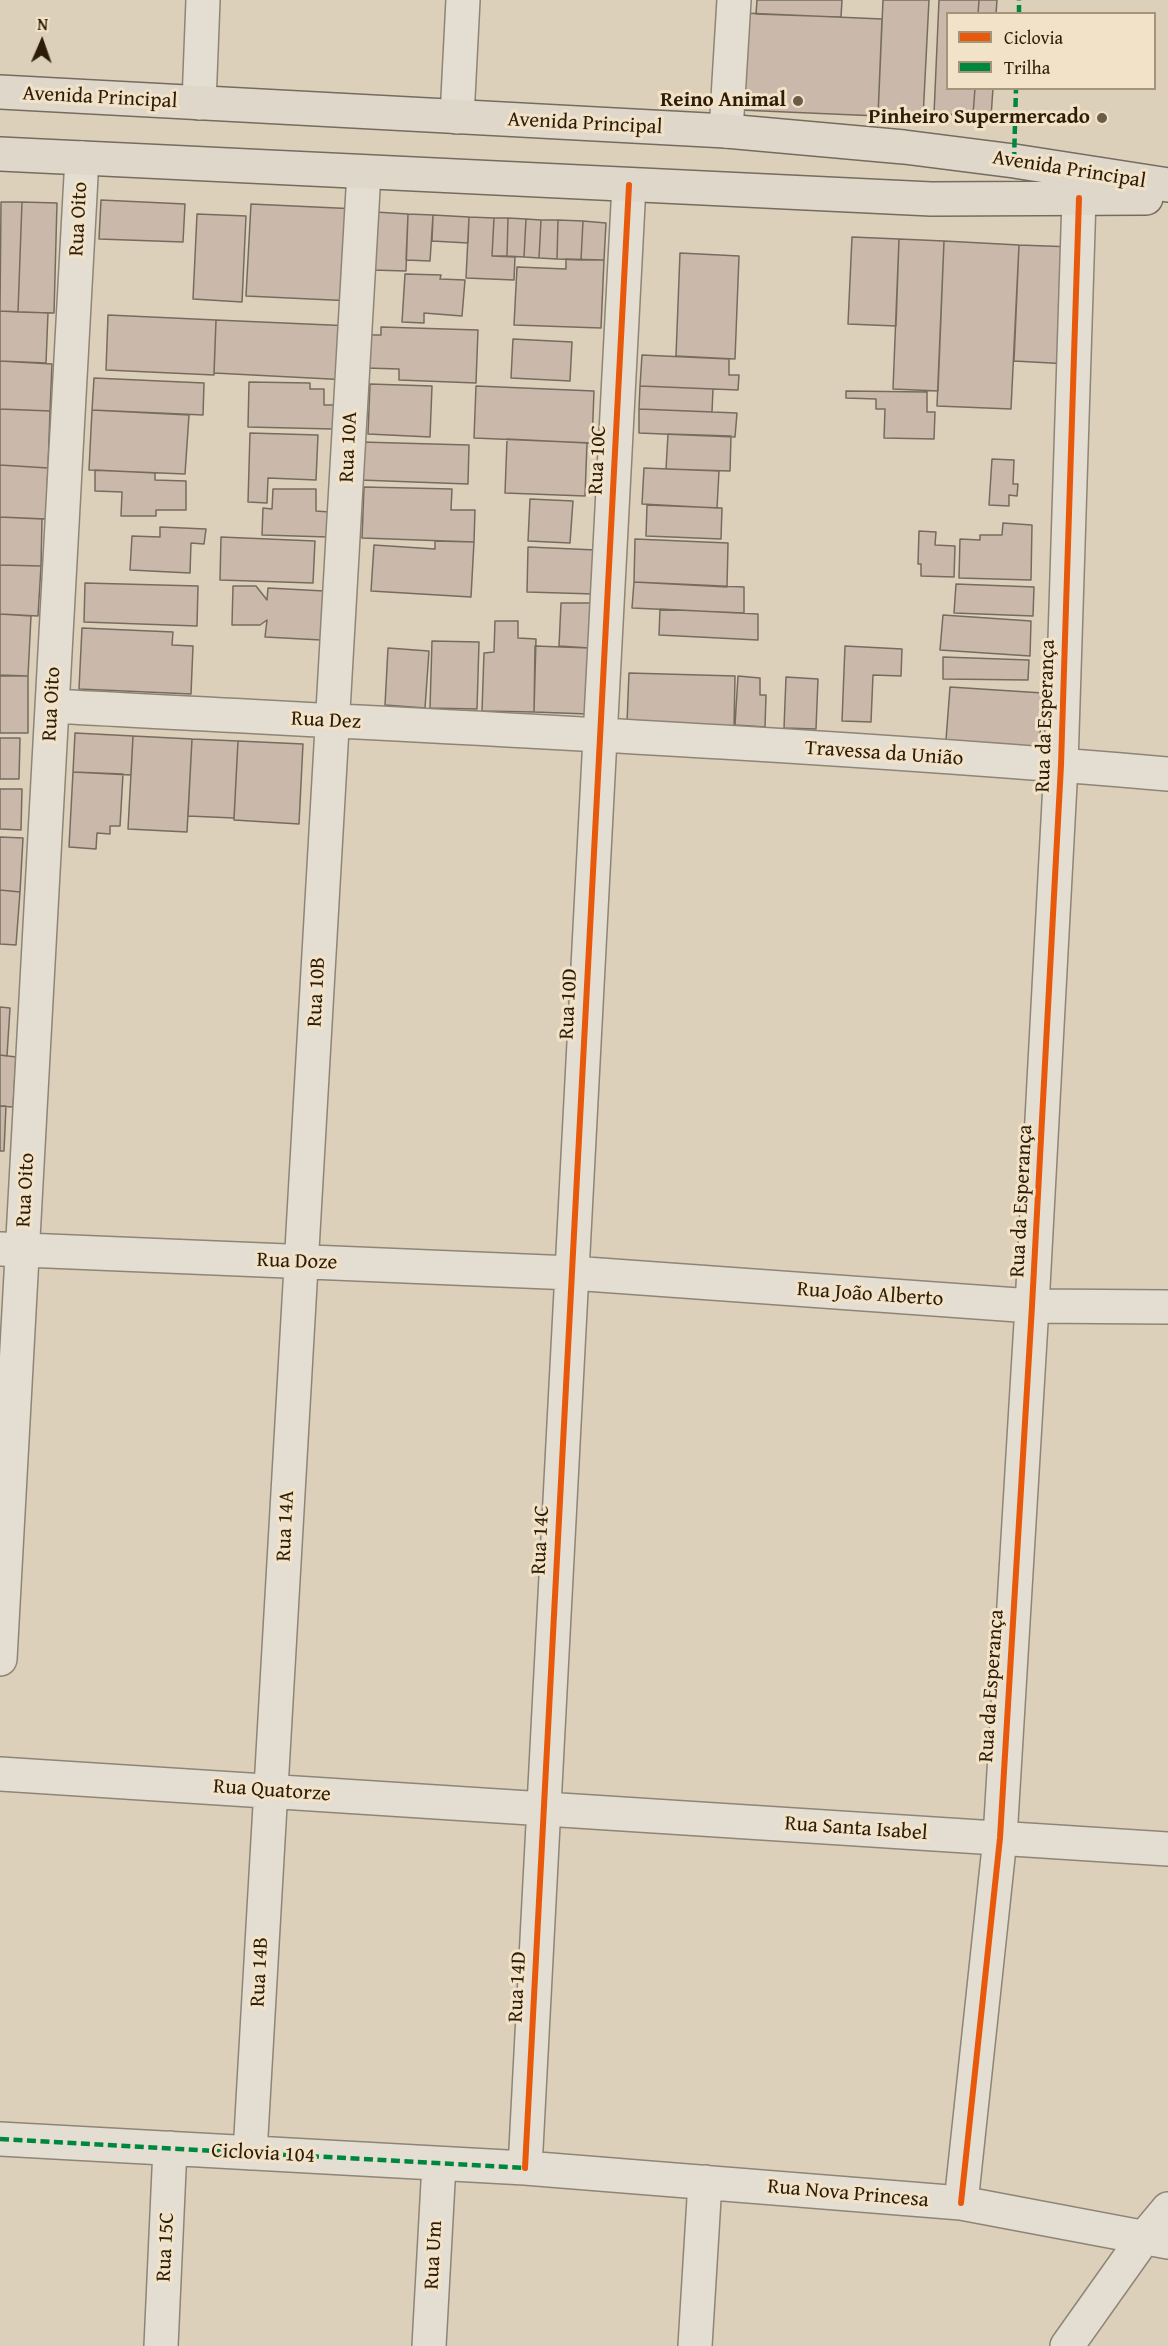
<!DOCTYPE html>
<html>
<head>
<meta charset="utf-8">
<style>
  body { margin:0 }
  #map { position:relative; width:1168px; height:2346px; overflow:hidden; background:#dcd0ba; font-family:"Gentium Book Plus",serif }
  canvas { display:block }
  .legend { position:absolute; left:946px; top:12px; width:210px; height:78px; box-sizing:border-box; background:#f2e3c8; border:2px solid #a3947b; margin:0; padding:8px 10px; list-style:none; font-size:18px; color:#2d1d08 }
  .legend li { display:flex; align-items:center; gap:12px; height:30px }
  .legend b { width:30px; border:2px solid #a3947b }
  .north { position:absolute; left:12px; top:12px; width:60px; height:60px; -webkit-text-stroke:4px #f2e3c8; paint-order:stroke; rotate:2deg; font-size:16px; font-weight:700; line-height:24px; text-align:center; color:#2d1d08 }
  .north::after { content:''; display:block; margin:auto; width:21px; height:27px; background:#2d1d08; clip-path:polygon(50% 0,100% 100%,50% 72%,0 100%) }
</style>
</head>
<body>
<div id="map">
<canvas width="1168" height="2346"></canvas>
<ul class="legend">
<li><b style="height:8px;background:#e8590c"></b>Ciclovia</li>
<li><b style="height:8px;background:#00873e"></b>Trilha</li>
</ul>
<div class="north">N</div>
</div>
<script>
const c = document.querySelector('canvas').getContext('2d');
c.lineJoin = 'round';
function fill(path, color) { c.fillStyle = color; c.fill(path, 'evenodd'); }
function strokePath(path, color, width, dash) { c.strokeStyle = color; c.lineWidth = width; c.lineCap = dash ? 'butt' : 'round'; c.setLineDash(dash || []); c.stroke(path); }
function drawText(font, color, halo, rows, align = 'center') {
  c.font = font + ' "Gentium Book Plus",serif'; c.lineWidth = 6; c.setLineDash([]); c.textBaseline = 'middle'; c.strokeStyle = halo; c.fillStyle = color; for (const [text, x, y, turn = 0] of rows) {
    c.save(); c.translate(x, y); c.rotate((+turn || 0) * Math.PI / 180); c.textAlign = isNaN(turn) ? turn : align; if (halo) c.strokeText(text, 0, 0); c.fillText(text, 0, 0); c.restore();
  }
}
const building = new Path2D(`
  M757 0H842L841 17 756 14Z
  M883 0H929L923 118 878 116Z
  M939 0H979L978 14H948V88H975L973 115 934 114Z
  M979 0H997L996 14H978Z
  M744 13 882 19 878 116 740 110Z
  M975 88H993L991 117 973 115Z
  M101 200 185 204 183 242 99 239Z
  M1 202H22L18 312 0 311Z
  M22 202 57 203 54 313 18 312Z
  M251 204 358 209 353 301 246 296Z
  M375 212 408 214 406 271 372 270Z
  M197 214 246 216 242 302 193 299Z
  M408 214 433 215 430 261 406 260Z
  M433 215 469 217 468 243 432 241Z
  M469 217 494 218 492 256 515 257 514 280 466 278Z
  M494 218H508L507 256H492Z
  M508 218 526 219 524 257 507 256Z
  M526 219 541 220 539 258 524 257Z
  M541 220H558L557 259 539 258Z
  M558 220 583 221 581 260 557 259Z
  M583 221 606 223 604 260H581Z
  M852 237 899 239 896 326 848 324Z
  M899 239 944 241 938 391 893 389Z
  M944 241 1019 245 1011 409 937 406Z
  M1019 245 1074 247 1069 364 1014 361Z
  M680 253 739 256 735 359 676 356Z
  M566 259 604 260 601 328 514 325 517 267 566 269Z
  M405 274 441 275 440 279 465 280 462 316 424 313V323L402 322Z
  M0 311 48 313 46 363 0 361Z
  M108 315 216 320 214 375 106 370Z
  M216 320 352 326 349 380 214 373Z
  M381 327 478 330 476 383 399 380V369L366 368 367 335H381Z
  M513 339 572 342 570 381 511 378Z
  M642 355 729 359V375H739L738 390 640 386Z
  M0 361 52 364 50 411 0 409Z
  M94 378 204 383 203 415 92 410Z
  M249 382 310 383V389H324V405H334L333 429 248 427Z
  M370 384 432 386 430 437 368 434Z
  M476 386 594 391 592 443 474 438Z
  M640 386 713 389 712 412 639 409Z
  M846 391 927 392V412H935L934 439 884 438 885 409H876V399L846 398Z
  M0 409 50 411 48 468 0 465Z
  M639 409 737 413 735 437 639 433Z
  M92 410 189 415 185 474 89 470Z
  M250 433 318 435 316 480 268 478 267 503 248 502Z
  M668 434 731 436 730 471 666 469Z
  M507 439 587 443 585 496 505 493Z
  M361 442 469 445 468 484 360 480Z
  M992 459 1014 460 1013 484H1018L1017 496 1009 495V506L989 505Z
  M0 465 48 468 46 519 0 517Z
  M644 468 719 471 717 508 642 504Z
  M95 470 155 473V480L186 481V510H156V516H121L122 492 95 491Z
  M364 487 452 489 451 510H475L474 542 362 538Z
  M273 489H316V511L329 512 328 537 262 535 263 508 272 509Z
  M530 499 573 501 570 543 528 541Z
  M647 505 722 508 721 539 646 536Z
  M0 517 42 519 41 566 0 565Z
  M1003 523 1032 525 1031 580 959 578 960 539 980 540V535H1002Z
  M160 527 206 529 204 544 191 543 190 573 130 570 132 536 160 537Z
  M919 531 936 532 935 545 955 546 954 577 921 576V564H918Z
  M221 537 315 541 313 583 220 580Z
  M635 539 728 543 727 587 634 582Z
  M435 541 474 542 471 597 371 591 374 545 435 549Z
  M528 547 596 550 594 594 527 592Z
  M0 565 41 566 38 616 0 614Z
  M634 582 744 587V613L632 608Z
  M85 583 198 586 197 626 84 622Z
  M956 584 1034 587 1033 616 954 613Z
  M233 586H256L267 600 268 588 324 591 321 640 265 637 267 620 260 625H232Z
  M561 603H590L589 648 559 646Z
  M660 609 758 614V640L659 635Z
  M0 614 31 616 28 676 0 675Z
  M943 615 1031 621 1030 656 940 650Z
  M495 621H518V638L536 639 534 712 482 711 484 653 494 652Z
  M82 628 173 632 172 645 193 646 191 694 79 689Z
  M432 641 479 642 477 709 430 708Z
  M535 646 589 648 588 714 534 712Z
  M845 646 902 649 901 676 873 675 871 722 842 721Z
  M388 648 429 651 425 708 385 705Z
  M943 657 1029 660 1028 680 943 679Z
  M629 673 735 676 734 727 627 723Z
  M0 676H28V733H0Z
  M738 676 760 678V695H766L765 727 735 725Z
  M786 677 818 679 816 729 784 728Z
  M950 687 1043 693 1039 747 946 740Z
  M75 733 133 736 131 775 73 772Z
  M133 736 192 739 187 832 128 829Z
  M0 738H20L19 779H0Z
  M192 739 238 741 234 818 188 816Z
  M238 741 303 744 299 824 234 820Z
  M73 772 123 774 120 826H110V834L97 833 96 849 69 847Z
  M0 789H22L21 830 0 829Z
  M0 837 23 838 20 892 0 890Z
  M0 890 20 892 16 945 0 944Z
  M0 1007 10 1008 7 1056 0 1055Z
  M0 1055 16 1057 13 1107 0 1106Z
  M0 1106H6L4 1151H0Z`);
const minor = new Path2D(`
  M199 103 203 0
  M457 117 463 0
  M726 131 734 0
  M52 706C424 726 797 742 1168 774
  M1 1249 572 1273 1032 1306 1168 1307
  M0 1659 82 158
  M0 1774 1168 1849
  M0 2139 525 2168 961 2203 1168 2242
  M250 2153 364 172
  M525 2168 629 185
  M961 2203 1000 1838 1032 1306 1061 765 1079 198
  M161 2346 170 2148
  M429 2346 439 2164
  M695 2346 705 2182
  M1067 2346 1143 2239 1168 2209`);
const major = new Path2D(`
  M0 92 726 131 904 147 1014 161 1168 185
  M0 154 931 199 1146 198`);
const quiet = new Path2D(`
  M1019 14V0
  M1014 161 1016 88
  M0 2139 525 2168`);
const cycleway = new Path2D(`
  M525 2168 629 185
  M961 2203 1000 1838 1032 1306 1061 765 1079 198`);
const markers = [
  [798,101,6,"#6a5c46"],
  [1102,118,6,"#6a5c46"]
];
const streetNames = [
  ["Avenida Principal",100,98,3],
  ["Avenida Principal",585,124,3],
  ["Avenida Principal",1069,170,9],
  ["Rua Oito",79,219,-87],
  ["Rua 10A",349,447,-87],
  ["Rua 10C",598,460,-87],
  ["Rua Oito",52,704,-87],
  ["Rua da Esperança",1046,716,-88],
  ["Rua Dez",326,721,3],
  ["Travessa da União",884,754,4],
  ["Rua 10B",317,992,-87],
  ["Rua 10D",569,1004,-87],
  ["Rua Oito",26,1190,-87],
  ["Rua da Esperança",1022,1201,-87],
  ["Rua Doze",297,1262,2],
  ["Rua João Alberto",870,1295,4],
  ["Rua 14A",286,1526,-87],
  ["Rua 14C",541,1540,-87],
  ["Rua da Esperança",992,1686,-86],
  ["Rua Quatorze",272,1791,4],
  ["Rua Santa Isabel",856,1829,4],
  ["Rua 14B",260,1972,-87],
  ["Rua 14D",518,1987,-87],
  ["Ciclovia 104",263,2154,3],
  ["Rua Nova Princesa",848,2194,5],
  ["Rua 15C",166,2247,-87],
  ["Rua Um",434,2255,-87]
];
const poiNames = [
  ["Reino Animal",786,101],
  ["Pinheiro Supermercado",1090,118]
];
fill(building, '#cab8aa');
strokePath(building, '#756c5f', 1.5);
strokePath(minor, '#8e8576', 36);
strokePath(major, '#756c5f', 36);
strokePath(minor, '#e3ddd2', 33);
strokePath(major, '#ded7ca', 33);
strokePath(quiet, '#00873e', 4.5, [9, 4.5]);
strokePath(cycleway, '#e8590c', 6);
for (const [x, y, r, color] of markers) { const dot = new Path2D(); dot.arc(x, y, r, 0, 2 * Math.PI); c.fillStyle = color; c.fill(dot); strokePath(dot, '#f2e3c8', 2); }
drawText('21px', '#2d1d08', '#f2e3c8', streetNames);
drawText('bold 21px', '#2d1d08', '#f2e3c8', poiNames, 'right');
</script>
</body>
</html>
